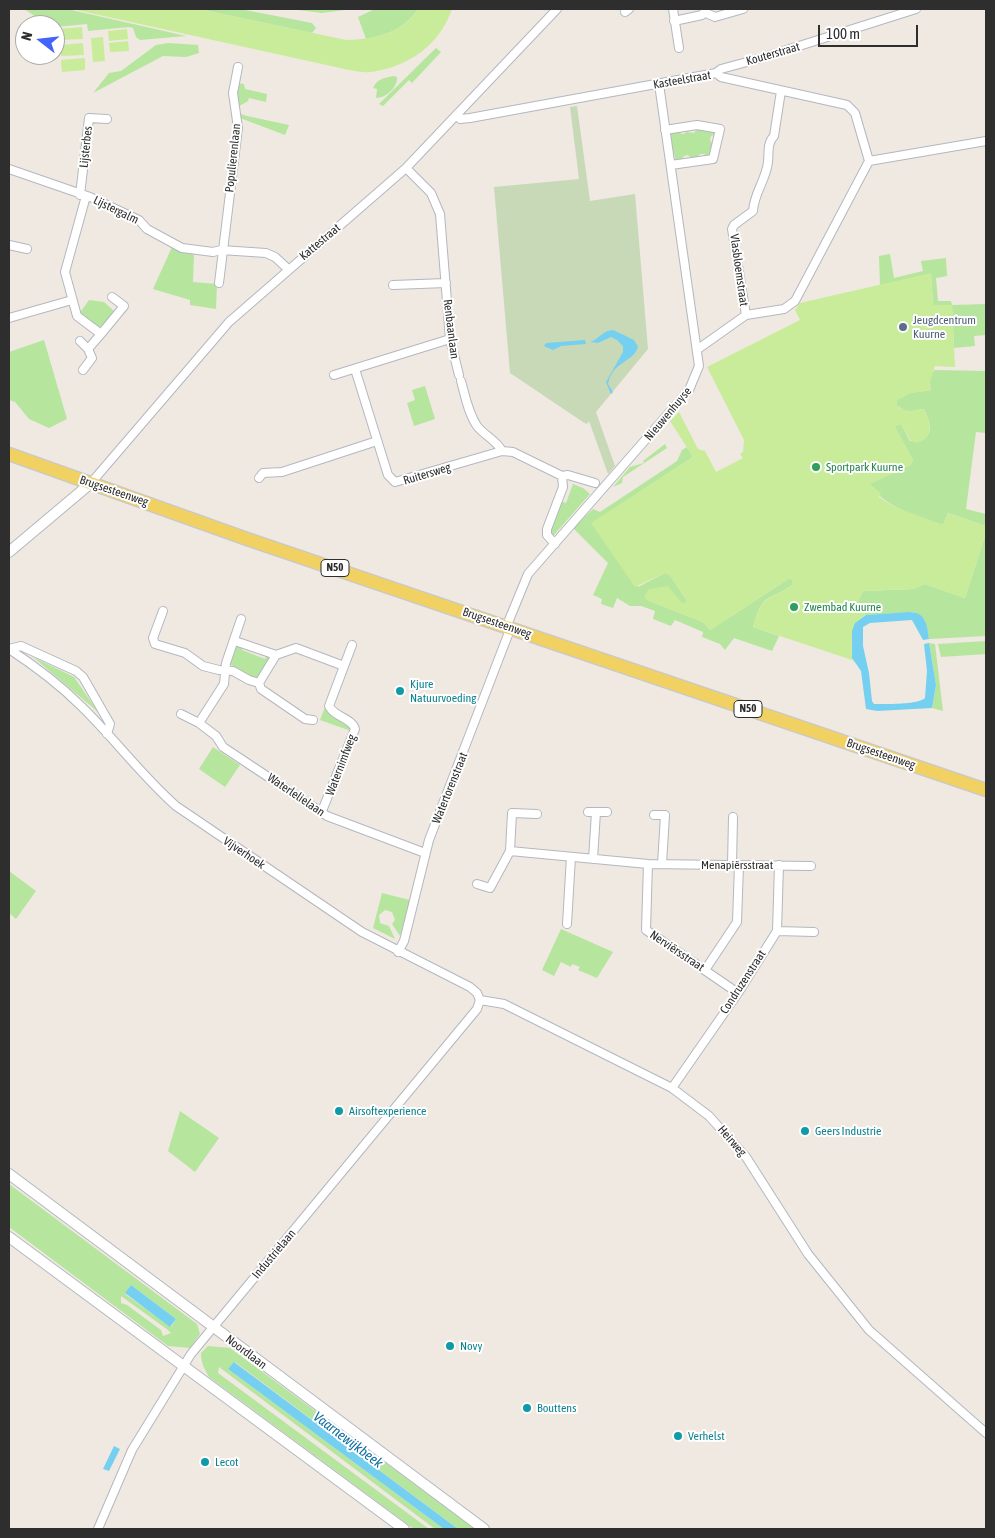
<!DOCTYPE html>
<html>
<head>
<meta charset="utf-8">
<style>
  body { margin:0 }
  #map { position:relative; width:995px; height:1538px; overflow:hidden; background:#efe9e1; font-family:"Asap Condensed",sans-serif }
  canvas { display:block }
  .frame { position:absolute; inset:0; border:10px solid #2e2e2e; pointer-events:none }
  .north { position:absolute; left:15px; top:15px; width:50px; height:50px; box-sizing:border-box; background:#fff; border:1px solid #ababab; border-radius:50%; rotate:286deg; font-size:14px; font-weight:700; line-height:20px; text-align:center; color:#2e2e2e }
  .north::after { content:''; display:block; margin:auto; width:18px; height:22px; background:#4264fb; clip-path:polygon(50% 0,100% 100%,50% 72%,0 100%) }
  .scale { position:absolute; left:818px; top:25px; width:100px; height:22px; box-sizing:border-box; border:2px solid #2e2e2e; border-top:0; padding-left:6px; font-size:15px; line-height:18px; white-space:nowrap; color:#2e2e2e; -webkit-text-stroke:4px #fff; paint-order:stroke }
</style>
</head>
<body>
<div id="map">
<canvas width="995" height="1538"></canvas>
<div class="frame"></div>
<div class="north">N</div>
<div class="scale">100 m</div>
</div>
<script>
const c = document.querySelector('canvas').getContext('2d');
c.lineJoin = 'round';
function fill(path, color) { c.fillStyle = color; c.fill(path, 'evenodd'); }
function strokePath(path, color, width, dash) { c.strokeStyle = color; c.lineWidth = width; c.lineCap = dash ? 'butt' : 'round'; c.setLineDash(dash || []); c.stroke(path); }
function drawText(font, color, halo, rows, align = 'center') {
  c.font = font + ' "Asap Condensed",sans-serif'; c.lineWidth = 4; c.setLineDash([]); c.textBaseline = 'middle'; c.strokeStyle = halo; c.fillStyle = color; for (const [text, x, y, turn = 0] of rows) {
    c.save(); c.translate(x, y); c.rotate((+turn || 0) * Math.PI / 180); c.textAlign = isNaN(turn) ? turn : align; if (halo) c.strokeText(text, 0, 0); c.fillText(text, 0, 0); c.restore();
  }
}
const green = new Path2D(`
  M24 9H67L186 36 140 40 136 37 133 28 129 27 88 31 87 24 55 27V25H44V22Z
  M199 9H240L312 23 316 28 312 33Z
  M290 9H352L322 13Z
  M375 9H418C405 28 388 35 366 39L358 17Z
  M168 43 198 45 199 53 186 57 163 56 93 93 109 73 121 71 156 45Z
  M436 48 441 52 412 83 409 80 383 106 379 104Z
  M393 76 397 77C398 87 386 98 376 98L377 89 373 88C377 79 384 78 393 76Z
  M237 83 244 84 245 89 267 94 266 102 249 98 248 101 236 108Z
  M241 114 247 116 289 125 285 135 240 118Z
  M698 127 713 128 717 133 716 139 713 135 711 136 710 140 714 146 708 158 703 159 705 154H700L695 160 687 161 690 157 688 155 684 156 680 162H676L669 133 681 129 679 133 684 134 691 128 688 132 694 133Z
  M172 247 183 252 194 254 193 282 217 284 216 309 190 305V300L153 289Z
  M890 254 894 278 923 271 921 261 946 258 947 276 936 278 938 301H951L952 305 986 304V335L974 336 975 346 954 348 952 305H933L931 274 880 285 879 256Z
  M89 300 104 302 114 311 103 327 96 326 79 314Z
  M44 340 67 419 49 428 29 419 15 402 9 400V352Z
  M935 370 986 371V433L976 432 966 509 986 514V526L948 513 943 525C915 515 887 509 869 484L910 465 913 460 894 426 901 424 910 441H922C935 432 929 421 924 409L907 412 896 405 897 400 910 393 931 390C929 384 928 374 935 370Z
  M425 386 435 419 414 426 407 403 415 400 412 390Z
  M665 444 667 448 623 477 622 483 613 487 630 467 644 463 643 461Z
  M687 447 693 457 592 523 638 587 665 573 670 575 687 601 684 604 647 600 703 622 710 630 790 578 793 581 792 585C767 602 763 592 753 627L779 636 772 651 734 638 725 650 720 644 702 637 703 632 675 620 671 626 653 619 655 611 641 606H630L617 598 613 608 601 604 602 599 593 595 608 563 573 528 593 509 600 512 677 461 682 450Z
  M573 484 583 488 590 494 553 536 550 532 561 501 566 503Z
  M986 533V636L929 639 924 619 914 612 866 615 856 605 863 591 913 589 925 584 965 598Z
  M986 641V654L941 657 938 644Z
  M929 643 935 644 943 711 932 708 936 685Z
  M238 645H243L242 650 265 659 267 654 271 658 259 678 253 679 230 664 234 650Z
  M33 657 74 677 98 712Z
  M325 707 328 712 351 726V731L320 720Z
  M213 747 240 765 225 787 199 769Z
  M9 871 36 891 16 919 9 913Z
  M382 893 410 900 400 936 392 924 395 920 392 912 385 910 379 915 380 923 389 926 395 939 373 928Z
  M561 929 613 952 597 978 578 970 580 967 572 964 571 967 561 962 554 976 542 970Z
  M180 1111 219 1138 195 1172 168 1151Z
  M9 1184 197 1324 200 1334 190 1348 168 1346 9 1227ZM131 1285 176 1319 171 1327 125 1294ZM121 1296 168 1330 171 1333 163 1336 161 1330 127 1305 121 1303Z
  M208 1346 230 1348 475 1529H458L235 1362 228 1369 444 1529H435L219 1367 218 1373 429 1529H414L209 1377C204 1368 201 1363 201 1353Z`);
const cemetery = new Path2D(`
  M577 106 590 201 635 194 648 349 596 412 615 466 608 474 589 421 587 424 583 422 510 373 494 187 579 179 570 107Z`);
const pitch = new Path2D(`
  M72 9H199L346 40C375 39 402 34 418 9H452C440 45 408 67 371 72 361 73 349 70 340 68Z
  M82 27 83 39 59 40 58 29Z
  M127 29 128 39 109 41 108 31Z
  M103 37 105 61 93 62 91 38Z
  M128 41 129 51 110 52 109 43Z
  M83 43 84 55 61 56 60 45Z
  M85 58V70L62 72 61 60Z
  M931 273 933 305H952L955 367 935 366 929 385 932 390 910 393 897 400 896 405C905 413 913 411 924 409 930 423 935 437 917 443L911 441 901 424 895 426 913 460 910 465 870 484 881 493 879 497 893 506 943 525 948 513 986 526V533L965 598 925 584 913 589 863 591 856 605 866 615C849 624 852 640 852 658L855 661 753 627C763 593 767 602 792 585L793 581 790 578 710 630 703 622 647 600 644 597 649 589 668 586 683 604 687 601 670 575 665 573 635 587 591 523 693 457 670 421 679 412 698 449 705 451 716 472 743 458 740 454 743 452 744 440 707 367 800 320 795 310 800 303Z`);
const water = new Path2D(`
  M613 330 634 340 638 347C632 364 613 360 608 384L613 392 611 394 606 382 623 352V346L617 340 611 337 598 343 590 342C598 340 603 330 613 330Z
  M585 340 586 344 561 346 553 350 544 346 546 343Z
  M909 612C926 612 927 625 929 639L923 640 912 620 870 623 863 627V646L869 673 872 701 874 704C885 704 918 705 925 698L927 671 924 644 929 643 936 685 932 708 877 711 866 709 861 671 852 658V631L855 623 866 615Z
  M131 1285 176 1319 170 1327 125 1293Z
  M234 1362 458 1529H444L228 1369Z
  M114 1446 120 1449 109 1471 103 1469Z`);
const minor = new Path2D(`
  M673 9 679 48
  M625 12 629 9
  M706 13 715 17 743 9
  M674 21 702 15 706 10
  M716 73 721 77 847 105 855 113 869 161
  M456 115 460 119 470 118 716 73 721 69 758 59 916 9
  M665 130 697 125 720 129 713 159 671 165
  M869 161 986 141
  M406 168 431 193 440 214 450 339 459 375
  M9 169 90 197 139 220 147 229 182 248 213 252 221 250 266 253 275 257 288 269
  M80 195 89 118 107 119
  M86 196 65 272 77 316 101 334 124 306 112 297
  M9 245 27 249
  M219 283 238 128 233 93 238 67
  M393 285 446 283
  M746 315 732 229 734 225 753 211C754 193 766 180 768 162 769 153 767 143 774 136L781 91
  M9 318 72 300
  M80 341 88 349
  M698 349 746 315 784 309 795 301 869 161
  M355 369 388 475 395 482 502 451 513 452 562 476 568 475 595 483
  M83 370 92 358 88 349 101 334
  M334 375 450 339
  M461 381C465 395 468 413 477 426 485 436 496 440 502 451
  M259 478 263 473 282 472 377 441
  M91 483 229 322 406 168 557 9
  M555 544 547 535V529L563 487 562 476
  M163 611 153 638 155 644 185 653 203 666 219 670 233 671 249 680 259 683 261 689 305 719 313 720
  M507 625 528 574 689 390 699 366 659 84
  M235 641 276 655
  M9 649C35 666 59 684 81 706 114 738 141 775 176 806L362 932 470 987 477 993 480 1000
  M9 649 21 646 76 671 83 677 110 724 107 734
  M276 655 296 648 344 666
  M259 683 276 655
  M181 714 199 723 216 736 223 747 327 816 425 853
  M199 723 224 684 226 663 241 619
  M322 811 355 729C352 718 334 717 329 706L352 645
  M588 812H596L593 859
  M596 812H607
  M654 815H665L662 864
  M510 851 648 864 811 866
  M648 864 646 930 738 993
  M732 865 733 817
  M477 884 490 888 510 851 512 813 537 814
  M567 924 571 857
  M777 931 814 932
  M398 952 404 941 429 840 511 627
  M705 970 737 922 739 865
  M480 1000 504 1004 672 1088 709 1116 746 1157 808 1254 869 1330 986 1433
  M672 1088 738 993 777 931 779 865
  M98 1529 132 1450 191 1354 477 1009 480 1000`);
const tertiary = new Path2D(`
  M9 552 91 483
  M9 1174 484 1529
  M9 1237 404 1529`);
const primary = new Path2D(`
  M9 454 247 539 986 790`);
const markers = [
  [903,327,5,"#5c6f8a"],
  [816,467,5,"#2e9e5b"],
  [794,607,5,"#2e9e5b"],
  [400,691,5,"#0f9aa8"],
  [339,1111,5,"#0f9aa8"],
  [805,1131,5,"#0f9aa8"],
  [450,1346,5,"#0f9aa8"],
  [527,1408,5,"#0f9aa8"],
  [678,1436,5,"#0f9aa8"],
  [205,1462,5,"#0f9aa8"]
];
const shields = [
  [335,568,28],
  [748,709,28]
];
const shieldNames = [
  ["N50",335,568],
  ["N50",748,709]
];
const streetNames = [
  ["Kouterstraat",773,54,-16],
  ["Kasteelstraat",682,80,-10],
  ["Lijsterbes",86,147,-84],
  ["Populierenlaan",233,158,-84],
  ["Lijstergalm",116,210,26],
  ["Kattestraat",320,242,-40],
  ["Vlasbloemstraat",739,270,82],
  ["Renbaanlaan",451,329,83],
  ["Nieuwenhuyse",668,414,-50],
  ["Ruitersweg",427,474,-17],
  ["Brugsesteenweg",114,491,19],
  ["Brugsesteenweg",497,623,19],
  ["Brugsesteenweg",881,754,19],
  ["Waternimfweg",341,765,-69],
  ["Watertorenstraat",450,788,-68],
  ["Waterlelielaan",296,795,34],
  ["Vijverhoek",244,853,34],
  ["Menapiërsstraat",737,865],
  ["Nerviërsstraat",677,951,34],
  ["Condruzenstraat",743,982,-57],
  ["Heirweg",732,1141,49],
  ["Industrielaan",274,1254,-50],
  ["Noordlaan",246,1352,37]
];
const serviceNames = [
  ["Jeugdcentrum",913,320],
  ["Kuurne",913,334]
];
const leisureNames = [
  ["Sportpark Kuurne",826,467],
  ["Zwembad Kuurne",804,607]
];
const cultureNames = [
  ["Kjure",410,684],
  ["Natuurvoeding",410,698],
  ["Airsoftexperience",349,1111],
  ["Geers Industrie",815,1131],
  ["Novy",460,1346],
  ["Bouttens",537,1408],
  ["Verhelst",688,1436],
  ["Lecot",215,1462]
];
const waterNames = [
  ["Vaarnewijkbeek",348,1440,37]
];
fill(green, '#b6e59e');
fill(cemetery, '#c8d9b8');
fill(pitch, '#c9ec9a');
fill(water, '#75cff0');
strokePath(minor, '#b4b7c1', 10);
strokePath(tertiary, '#b4b7c1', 12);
strokePath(primary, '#c9c9c9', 15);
strokePath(minor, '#fff', 8);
strokePath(tertiary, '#fff', 10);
strokePath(primary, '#f2d163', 12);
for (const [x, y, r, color] of markers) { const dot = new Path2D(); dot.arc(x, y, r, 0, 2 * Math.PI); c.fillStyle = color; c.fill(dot); strokePath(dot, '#fff', 2); }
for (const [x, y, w] of shields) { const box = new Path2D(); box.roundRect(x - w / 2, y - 8.5, w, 17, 4); c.fillStyle = '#fff'; c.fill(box); strokePath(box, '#2e2e2e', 1); }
drawText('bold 11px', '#2e2e2e', null, shieldNames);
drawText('12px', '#2e2e2e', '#fff', streetNames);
drawText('12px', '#4e5e75', '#fff', serviceNames, 'left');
drawText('12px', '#27864d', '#fff', leisureNames, 'left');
drawText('12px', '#0d838f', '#fff', cultureNames, 'left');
drawText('italic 14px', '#0d6fa3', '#fff', waterNames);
</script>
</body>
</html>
